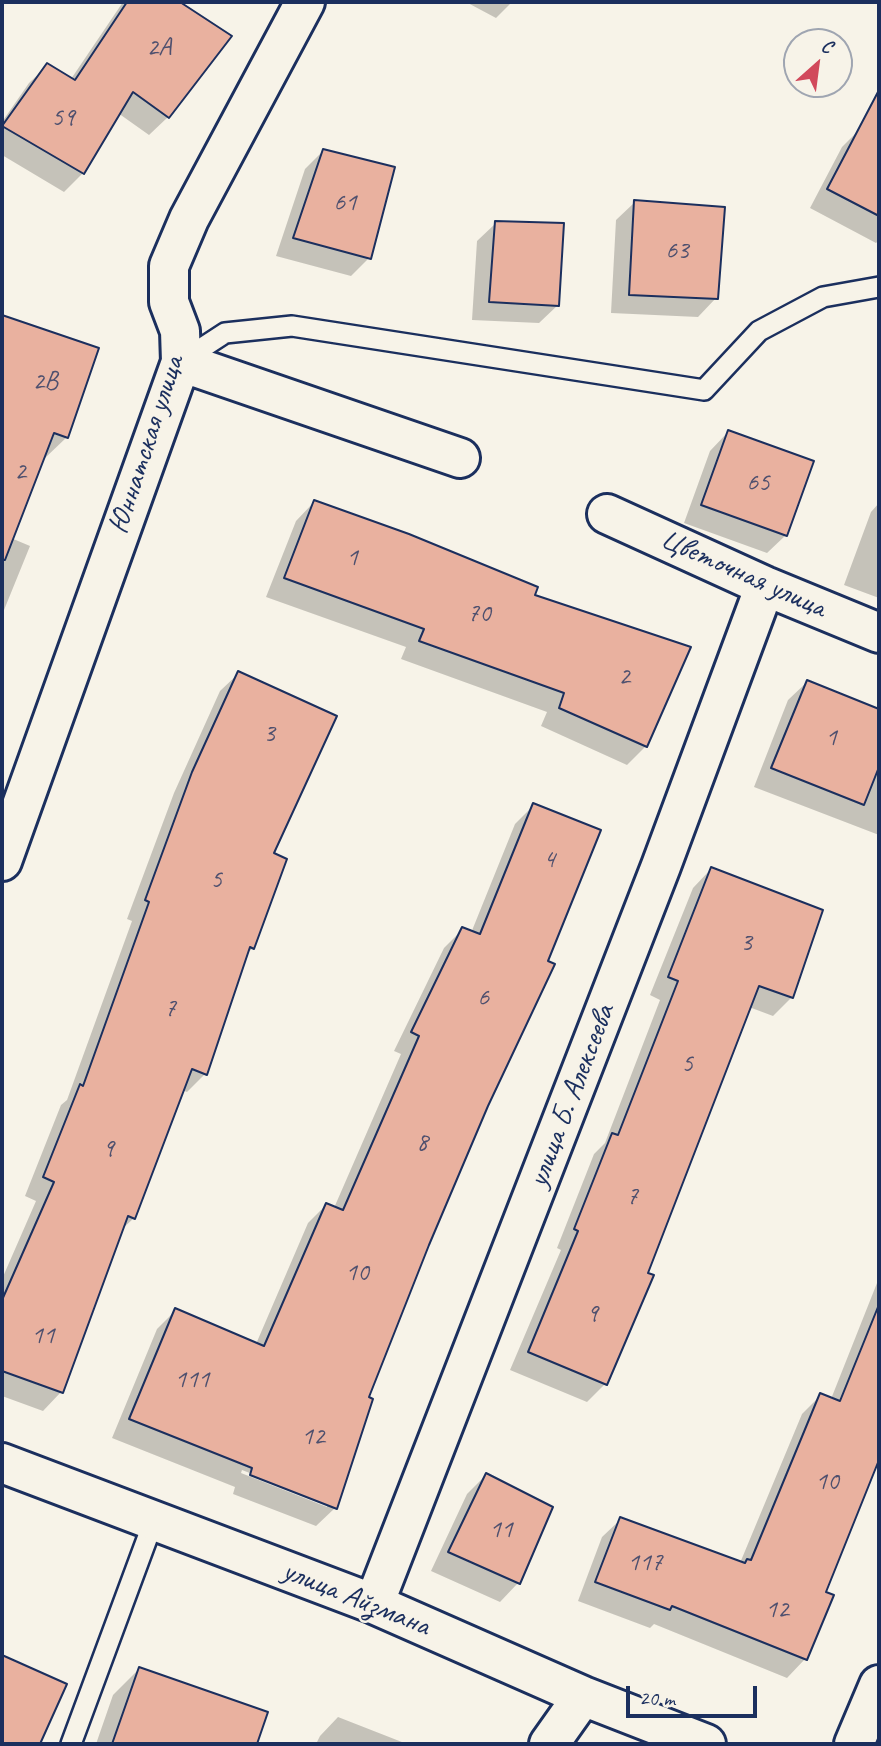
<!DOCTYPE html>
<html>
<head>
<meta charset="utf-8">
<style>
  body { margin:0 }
  #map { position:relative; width:881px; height:1746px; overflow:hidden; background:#f7f3e8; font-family:Caveat,sans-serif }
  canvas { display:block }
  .frame { position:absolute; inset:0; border:4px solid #1b2f5e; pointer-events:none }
  .north { position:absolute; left:783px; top:28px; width:70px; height:70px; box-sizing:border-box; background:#f7f3e8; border:2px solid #9fa5b1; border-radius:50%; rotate:28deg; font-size:19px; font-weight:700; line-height:28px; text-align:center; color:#1b2f5e }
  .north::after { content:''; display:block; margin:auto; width:24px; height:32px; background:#d1495b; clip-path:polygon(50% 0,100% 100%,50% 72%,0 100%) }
  .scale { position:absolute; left:626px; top:1686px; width:131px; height:32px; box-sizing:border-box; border:4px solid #1b2f5e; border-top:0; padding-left:9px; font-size:21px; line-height:24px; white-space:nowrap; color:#1b2f5e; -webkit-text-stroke:5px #f7f3e8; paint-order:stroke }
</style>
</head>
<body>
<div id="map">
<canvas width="881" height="1746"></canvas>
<div class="frame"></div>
<div class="north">С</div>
<div class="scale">20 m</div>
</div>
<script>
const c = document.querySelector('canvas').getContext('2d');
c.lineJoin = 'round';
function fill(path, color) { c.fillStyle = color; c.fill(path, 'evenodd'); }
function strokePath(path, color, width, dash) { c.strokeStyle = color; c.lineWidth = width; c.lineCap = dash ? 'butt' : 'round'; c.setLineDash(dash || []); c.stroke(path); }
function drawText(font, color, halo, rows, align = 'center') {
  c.font = font + ' Caveat,sans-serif'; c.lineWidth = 5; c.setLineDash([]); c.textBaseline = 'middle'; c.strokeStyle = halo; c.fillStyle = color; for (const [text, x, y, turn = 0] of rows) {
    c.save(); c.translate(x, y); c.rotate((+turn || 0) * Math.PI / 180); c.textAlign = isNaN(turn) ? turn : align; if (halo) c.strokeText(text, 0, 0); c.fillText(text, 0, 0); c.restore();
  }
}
const shadow = new Path2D(`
  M123 2H176L229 36 168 117 149 135 118 113 83 173 64 192 2 155V122L29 83 48 65 71 79Z
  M466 2H512L496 18Z
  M860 129 879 138V240L876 243 810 208 842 147Z
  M324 150 369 258 351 276 276 256 305 169Z
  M635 202 716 298 698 317 611 313 616 220Z
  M496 223 558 305 539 323 472 320 477 241Z
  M2 317 96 349 67 437 45 458 42 457 11 538 30 546 2 615Z
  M728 432 786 535 767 553 684 523 710 451Z
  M314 502 533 597 646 746 627 765 541 726 547 712 401 659 406 647 266 597 296 521Z
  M879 503V598L844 585 871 512Z
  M239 673 271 854 253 948 245 955 205 1074 187 1092 182 1090 134 1218 121 1230 61 1392 43 1411 2 1396V1279L36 1201 25 1196 61 1105 67 1100 132 921 127 919 174 793 220 691Z
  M807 682 879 711V835L754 787 788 700Z
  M533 806 487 1106 366 1398 335 1508 316 1526 233 1494 235 1487 112 1438 157 1329 176 1310 256 1344 308 1223 326 1205 334 1208 401 1054 394 1051 444 948 463 929 471 933 515 824ZM242 1470 327 1503V1507L241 1473Z
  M711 869 792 997 773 1016 749 1007 605 1384 587 1402 510 1370 561 1250 557 1248 594 1154 605 1143 660 1000 650 995 693 888Z
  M879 1278V1455L824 1593 831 1596 805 1659 787 1678 654 1624 650 1628 578 1601 602 1537 621 1519 740 1563 802 1414 821 1395 831 1399Z
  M486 1475 551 1508 518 1583 500 1602 431 1571 467 1494Z
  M2 1657 65 1685 38 1744H2Z
  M139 1669 266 1713 255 1744H96L113 1695Z
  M338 1717 407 1744H316L320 1736Z`);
const building = new Path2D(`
  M127 2H180L232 36 169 118 133 92 84 174 2 126 47 63 75 80Z
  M879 90V216L827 189Z
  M323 149 395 167 371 259 293 238Z
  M634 200 725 207 718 299 629 295Z
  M495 221 564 223 559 306 489 302Z
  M2 315 99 348 68 438 54 433 5 560H2Z
  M728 430 814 461 787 536 701 505Z
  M314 500 409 534 538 587 535 595 691 647 647 747 559 708 564 693 419 641 424 629 284 578Z
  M238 671 337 716 274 853 287 859 254 949 250 947 207 1075 192 1069 135 1219 128 1216 63 1393 2 1371V1300L54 1182 43 1177 80 1084 83 1086 149 902 145 900 192 772Z
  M807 680 879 709V767L864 805 771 768Z
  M533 803 601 830 548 961 555 964 488 1106 429 1245 369 1397 373 1399 337 1509 250 1475 252 1468 129 1419 175 1308 264 1346 326 1203 343 1210 419 1036 411 1032 462 927 480 934Z
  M711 867 823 910 793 998 759 986 648 1273 654 1275 607 1385 528 1352 578 1231 574 1229 612 1133 618 1135 678 981 668 977Z
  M878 1307 879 1460 826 1592 834 1595 807 1660 672 1606 670 1610 595 1582 620 1517 745 1563 747 1559 751 1560 820 1393 840 1401Z
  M486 1473 553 1507 520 1584 448 1552Z
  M2 1655 67 1684 40 1744H2Z
  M139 1667 268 1712 257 1744H112Z`);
const service = new Path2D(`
  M182 361 225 333 292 326 704 390 759 331 823 297 879 287
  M71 1744 154 1520`);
const minor = new Path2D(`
  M181 362 460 458
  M607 514 765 586 879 633
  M2 861 181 362 180 331 169 302V266L189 219 305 2
  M2 1463 374 1604 583 1696 706 1744
  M374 1604 661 866 765 586
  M549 1744 583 1696
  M854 1744 879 1685`);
const numberNames = [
  ["2А",159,48],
  ["59",63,118],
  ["61",345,203],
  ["63",677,251],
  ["2В",45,382],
  ["2",20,472],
  ["65",758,483],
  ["1",352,558],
  ["70",479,614],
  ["2",624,677],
  ["3",269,734],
  ["1",831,738],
  ["4",549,860],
  ["5",216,880],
  ["3",746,943],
  ["6",483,998],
  ["7",170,1009],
  ["5",687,1064],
  ["8",422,1143],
  ["9",108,1149],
  ["7",632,1197],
  ["10",357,1273],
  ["9",592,1314],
  ["11",43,1336],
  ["111",192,1380],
  ["12",313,1437],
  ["10",827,1482],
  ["11",501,1530],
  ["117",645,1563],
  ["12",777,1610]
];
const streetNames = [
  ["Юннатская улица",147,445,-72],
  ["Цветочная улица",743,574,24],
  ["улица Б. Алексеева",572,1096,-69],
  ["улица Айзмана",356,1599,22]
];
fill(shadow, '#0003');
fill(building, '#e9b19f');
strokePath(building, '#1b2f5e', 2);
strokePath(service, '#1b2f5e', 24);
strokePath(minor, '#1b2f5e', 44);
strokePath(service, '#f7f3e8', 19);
strokePath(minor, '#f7f3e8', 38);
drawText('26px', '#4e506e', null, numberNames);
drawText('30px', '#1b2f5e', '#f7f3e8', streetNames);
</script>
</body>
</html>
